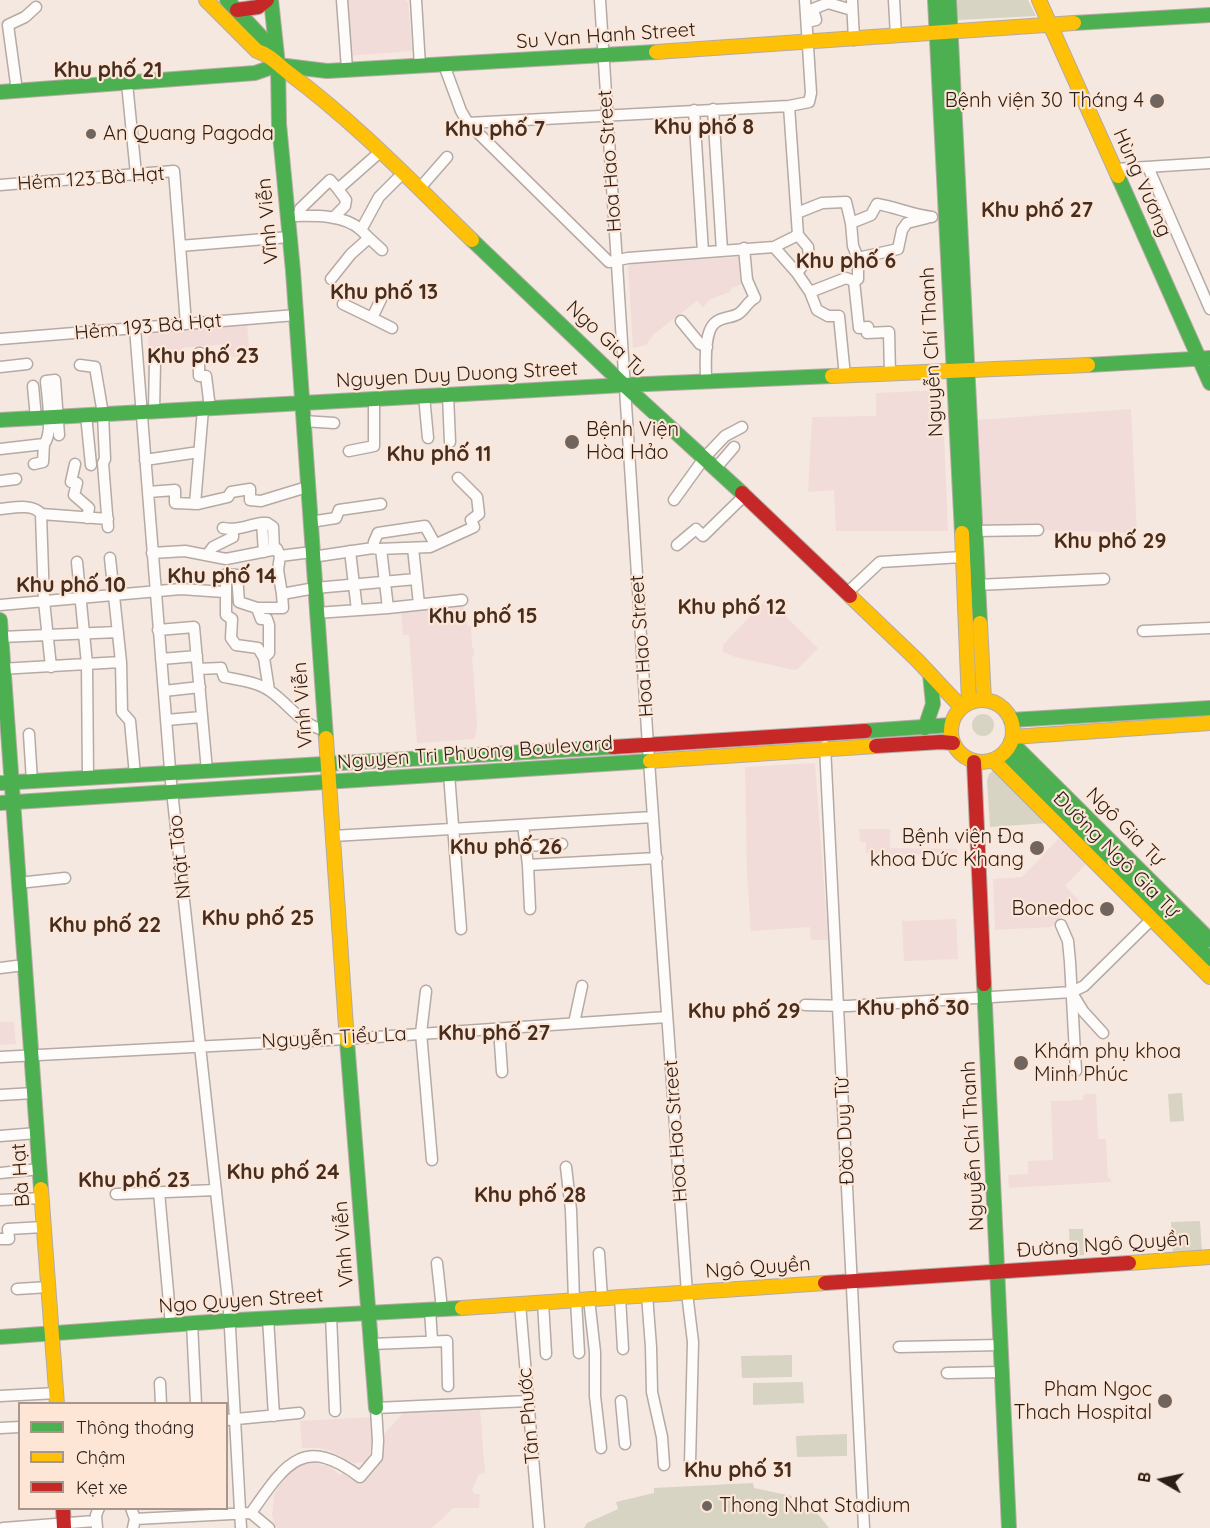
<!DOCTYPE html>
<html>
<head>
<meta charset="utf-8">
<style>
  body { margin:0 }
  #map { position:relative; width:1210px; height:1528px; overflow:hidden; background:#f5e8e0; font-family:Quicksand,sans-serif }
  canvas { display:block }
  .legend { position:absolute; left:18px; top:1402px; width:210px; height:108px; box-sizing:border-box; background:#fee6d7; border:2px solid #a9968b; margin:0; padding:8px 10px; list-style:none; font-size:18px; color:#291e18 }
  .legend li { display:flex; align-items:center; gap:12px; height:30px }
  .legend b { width:30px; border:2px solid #a9968b }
  .north { position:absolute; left:1132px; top:1450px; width:60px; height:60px; -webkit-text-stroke:4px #fee6d7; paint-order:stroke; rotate:279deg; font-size:16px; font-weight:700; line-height:24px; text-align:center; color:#291e18 }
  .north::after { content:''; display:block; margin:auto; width:21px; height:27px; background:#291e18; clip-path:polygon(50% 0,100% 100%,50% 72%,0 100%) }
</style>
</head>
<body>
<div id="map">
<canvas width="1210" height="1528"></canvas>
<ul class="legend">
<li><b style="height:8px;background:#4caf50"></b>Thông thoáng</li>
<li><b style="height:8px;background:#ffc107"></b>Chậm</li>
<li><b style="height:8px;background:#c62828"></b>Kẹt xe</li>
</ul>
<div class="north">B</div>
</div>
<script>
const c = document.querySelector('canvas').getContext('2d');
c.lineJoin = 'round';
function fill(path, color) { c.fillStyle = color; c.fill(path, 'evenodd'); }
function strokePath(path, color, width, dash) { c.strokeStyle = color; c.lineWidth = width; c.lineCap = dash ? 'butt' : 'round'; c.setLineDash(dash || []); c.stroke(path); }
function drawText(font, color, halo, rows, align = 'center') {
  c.font = font + ' Quicksand,sans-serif'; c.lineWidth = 4.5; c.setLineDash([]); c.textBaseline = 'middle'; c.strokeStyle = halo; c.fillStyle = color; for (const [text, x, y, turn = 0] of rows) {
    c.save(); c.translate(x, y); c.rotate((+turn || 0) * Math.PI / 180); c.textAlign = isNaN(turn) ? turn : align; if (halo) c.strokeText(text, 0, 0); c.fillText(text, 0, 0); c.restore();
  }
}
const education = new Path2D(`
  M344 0H405L408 2 412 51 348 56Z
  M739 257 743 261 745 283 732 288 730 292 711 299 703 307 697 301 654 334 646 345 633 348 628 267 632 264Z
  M247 324 249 348 244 349V356L228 358 227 344 182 348V354L149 356 148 338 151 333 159 331Z
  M942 390 948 531H836L834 490 808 492 812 417 876 416V393Z
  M1131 409 1137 533 978 528 976 420Z
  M767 598 818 648 798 669 794 670 735 657 722 651 724 644Z
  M462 601 468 626H471L472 648H474V655L472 656 477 723 475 739 417 743 409 635H403L401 608Z
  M815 763 828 940H811L810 927 751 931 747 874 745 767Z
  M859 829H890V848L957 849 958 854 870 856V853H866V842H860Z
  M1061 836 1087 863 1065 886 1079 900 1051 927 995 930 993 879 1022 877Z
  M956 919 958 959 904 961 902 921Z
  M0 1022H14L16 1044 0 1045Z
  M1084 1094H1096L1098 1139H1106L1108 1178H1111V1182L1009 1188 1008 1175 1028 1174V1161L1053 1160 1051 1101 1083 1100Z
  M480 1409 485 1473 479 1474 472 1490 474 1494H480L479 1508H453L432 1528H277L275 1526 272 1515 274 1495 281 1482 294 1469 304 1464 314 1462 324 1466 326 1464 340 1475 343 1472 360 1484 375 1468 380 1460 384 1434 404 1412Z
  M373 1417 374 1430 368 1462 354 1463 330 1451 319 1448H302L300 1421Z`);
const green = new Path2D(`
  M956 0H1028L1036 16 957 20Z
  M972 725a11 11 0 1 1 22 0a11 11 0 1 1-22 0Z
  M994 770 1048 823 990 827 987 780 989 774Z
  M1182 1093 1184 1121 1170 1122 1168 1094Z
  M1200 1221 1202 1254 1173 1256 1171 1222Z
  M1069 1229H1083L1084 1255 1070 1256Z
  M792 1355V1377L742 1378 741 1356Z
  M803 1382 804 1403 753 1405V1383Z
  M847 1434V1456L797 1457 796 1436Z
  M753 1483 754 1488 792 1496 790 1503 818 1514 829 1528H584L587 1523 618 1509 616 1502 654 1493V1488Z`);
const street = new Path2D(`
  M342 0 347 69
  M416 0 420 66
  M600 0 649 761 687 1293 693 1342 690 1463
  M852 0 854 40
  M894 0 896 36
  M807 22 816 20 813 9 828 3 852 10
  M444 65 461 111 468 123 609 262 628 258 774 247 798 235 789 106
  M127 83 136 174
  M17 91 8 25 25 17 36 7
  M713 109 722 251
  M694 110 703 252
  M468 123 789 106 809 102 811 93 805 0
  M1148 167 1210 309
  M1115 169 1210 163
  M0 185 174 171 180 246 289 237
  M419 189 447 157
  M797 213 822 203 846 202 851 223 871 215 877 204C896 207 912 215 932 217
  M287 216C310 216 343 213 361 230
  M300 216V209L330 180 338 189
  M333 218 345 206 346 200 338 189 380 152
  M851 223 853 246 858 258 898 249 902 230 907 223 927 218
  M369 238 382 250
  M180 246 186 324
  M774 247 797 273 810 292 817 310 828 316H839L845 376
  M858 258V279L854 281 859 328 868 327 867 333 889 332 890 374
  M797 273 809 257 808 247 798 235
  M331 279 351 254 369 238 361 230 379 197 403 173
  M810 292 846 278 854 281
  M343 304 372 318 383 295
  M372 318 392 328
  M681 321 700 344 707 347
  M135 328 171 782 229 1310 241 1528
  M0 339 296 315
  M200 353H199V376H206L210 408
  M80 365 95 367 103 414 105 459 103 463 108 527
  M0 367 27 364
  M706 381C706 366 703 331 716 322 722 317 731 318 738 314 745 310 747 302 755 298L747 280 744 248
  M33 386 36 418
  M448 395 450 442
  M424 396 428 438
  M154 411 155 362
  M86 415 91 465
  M303 421 334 423
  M0 449 44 444
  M349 451 374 446V399
  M145 460 199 452
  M34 464 43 462 44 444C54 433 47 395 46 381L55 380 59 435
  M75 464 71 482 77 483 74 495 89 508 87 518
  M716 468 734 447
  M0 481 16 479
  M148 492 175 490V503L198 504 228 497 231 492 250 489V500L261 501 307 487
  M674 500 705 457 725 436 742 427
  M195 504 203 409
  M0 509C12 508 33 503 41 514L108 519
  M41 514 44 601 51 667
  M310 522 336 518 339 510 381 504
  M262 523H267L273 527 274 550
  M223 528C238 531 247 525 262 523L264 552
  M974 531 1038 530
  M677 545 696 529 703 536 745 495
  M373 548 374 542 378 533 425 526 435 544
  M413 548 419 604
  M381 549 388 608
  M350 551 357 610
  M152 553 185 551 226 559 277 549 280 556 312 552
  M207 555 213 547 233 537V530
  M280 556 278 570 282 594
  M312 557 373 548 378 549 430 547 474 527 471 520 479 514 477 497 458 478
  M110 558 121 662 122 712 130 721 135 775
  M77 562 87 664 88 778
  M977 585 1104 579
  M847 593 880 562 962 557
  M0 605 181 589 224 592
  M257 608 261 619H267L269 625V653L264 658
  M316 613 388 608 462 600
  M158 630 194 627 207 771
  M1143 631 1210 628
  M1 637 118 632
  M161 659 197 656
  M0 669 121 662
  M198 669 221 668 224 677C239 680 257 682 270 691 289 704 301 725 324 730
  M269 690 264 658 258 648 236 645 231 638 232 619 226 615V574L237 575 239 602 257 608H283L282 594 315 588 416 579
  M164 691 200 687
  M166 720 202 717
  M29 734 32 781
  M825 746 864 1528
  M449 774 461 929
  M523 825 528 865 530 909
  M333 836 653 817
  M525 846 562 844
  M528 865 657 858
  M18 883 65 878
  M1061 925 1068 941 1070 962 1076 1071
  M0 968 24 965
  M426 991 421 1033 432 1160
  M1075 998 1083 1011 1103 1033
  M805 1005 848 1006 1072 992 1084 986 1152 919
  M574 1023 582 986
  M499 1028 502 1072
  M0 1057 347 1039 667 1017
  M0 1095 34 1093
  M0 1136 37 1133
  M566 1167 571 1210 574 1300
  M0 1173 40 1169
  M159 1192 171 1325
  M116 1194 216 1190
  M0 1200 42 1198
  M0 1239H9L8 1229 44 1227
  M599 1253 602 1298
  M437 1263 442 1309
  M17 1289 49 1287
  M647 1295 651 1347 652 1392 662 1437 664 1465
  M620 1297 623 1349
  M589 1299 595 1352V1396L601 1448
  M576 1300 579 1353
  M543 1302 546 1354
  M520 1304 539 1528
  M430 1309 432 1341
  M331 1315 335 1411
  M268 1318 274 1416
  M192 1323 196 1404
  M371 1344 447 1341 448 1386
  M899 1347 1001 1345
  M947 1373 1003 1372
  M160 1383 161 1404
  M0 1396 57 1393
  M621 1401 625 1444
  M226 1420 299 1413
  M0 1428 20 1427
  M131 1508 135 1519 133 1528
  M251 1513C284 1466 303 1433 360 1477L377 1457 378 1441 376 1408 528 1401
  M135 1519 251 1513 269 1528
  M3 1528 95 1521
  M97 1528 96 1515 99 1508`);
const fast = new Path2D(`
  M227 0 266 42 268 54
  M271 0 278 65 279 124 293 271 326 738
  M935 0 962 533
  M949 0 980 623
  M1074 23 1210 15
  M0 92 255 73 278 65 327 71 656 52
  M1118 176 1210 383
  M472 240 624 385 742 493
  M1088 365 1210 358
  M0 420 624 385 832 376
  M0 620 41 1189
  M1011 720 1210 708
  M925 728 933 704 930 674
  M865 731 951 725
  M1011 742 1210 940
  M1005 753 1210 959
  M0 783 613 747
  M0 803 650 761
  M984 984 1009 1528
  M347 1041 376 1408
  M0 1337 238 1320 462 1308`);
const slow = new Path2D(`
  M206 0 257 51C271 55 279 66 290 74 356 123 413 183 472 240
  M1039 0 1118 176
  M656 52 1074 23
  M832 376 1088 365
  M962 533 969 703
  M850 596 917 660 961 707
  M980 623 984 700
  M951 731a31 31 0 1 1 62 0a31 31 0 1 1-62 0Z
  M1013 737 1210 723
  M326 738 347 1041
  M650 761 876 746
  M994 761 1210 977
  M41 1189 57 1404
  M1129 1263 1210 1257
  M462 1308 825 1283`);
const jam = new Path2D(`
  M237 10 258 7 267 0
  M742 493 850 596
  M876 746 941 742 953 743
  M613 747 865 731
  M974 762 984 984
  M825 1283 1129 1263
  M63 1508 64 1528`);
const markers = [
  [1157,101,8,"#70655e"],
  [91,134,6,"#70655e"],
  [572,442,8,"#70655e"],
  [1037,848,8,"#70655e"],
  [1107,909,8,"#70655e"],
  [1021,1063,8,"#70655e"],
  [1165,1401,8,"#70655e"],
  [707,1506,6,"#70655e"]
];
const streetNames = [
  ["Su Van Hanh Street",606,36,-4],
  ["Hoa Hao Street",610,161,-94],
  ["Hẻm 123 Bà Hạt",91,179,-4],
  ["Hùng Vương",1142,183,66],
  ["Vĩnh Viễn",268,221,-95],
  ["Hẻm 193 Bà Hạt",148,327,-5],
  ["Ngo Gia Tu",606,339,43],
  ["Nguyễn Chí Thanh",932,352,-93],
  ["Nguyen Duy Duong Street",457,375,-3],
  ["Hoa Hao Street",642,646,-94],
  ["Vĩnh Viễn",303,705,-94],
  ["Nguyen Tri Phuong Boulevard",475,753,-4],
  ["Ngô Gia Tự",1125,827,45],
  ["Đường Ngô Gia Tự",1116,855,45],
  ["Nhật Tảo",180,857,-96],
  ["Nguyễn Tiểu La",334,1038,-3],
  ["Hoa Hao Street",676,1131,-94],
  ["Đào Duy Từ",845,1131,-93],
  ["Nguyễn Chí Thanh",973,1146,-93],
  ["Bà Hạt",21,1175,-94],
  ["Vĩnh Viễn",344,1244,-94],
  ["Đường Ngô Quyền",1103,1245,-4],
  ["Ngô Quyền",758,1268,-4],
  ["Ngo Quyen Street",241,1301,-4],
  ["Tân Phước",529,1416,-95]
];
const poiNames = [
  ["Bệnh viện 30 Tháng 4",1144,101],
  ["An Quang Pagoda",103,134,"left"],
  ["Bệnh Viện",586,430,"left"],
  ["Hòa Hảo",586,453,"left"],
  ["Bệnh viện Đa",1024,837],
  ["khoa Đức Khang",1024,860],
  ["Bonedoc",1094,909],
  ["Khám phụ khoa",1034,1052,"left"],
  ["Minh Phúc",1034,1075,"left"],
  ["Pham Ngoc",1152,1390],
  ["Thach Hospital",1152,1413],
  ["Thong Nhat Stadium",719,1506,"left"]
];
const neighbourhoodNames = [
  ["Khu phố 21",108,71],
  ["Khu phố 8",704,128],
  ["Khu phố 7",495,130],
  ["Khu phố 27",1037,211],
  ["Khu phố 6",846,262],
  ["Khu phố 13",384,293],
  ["Khu phố 23",203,357],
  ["Khu phố 11",439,455],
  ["Khu phố 29",1110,542],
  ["Khu phố 14",222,577],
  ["Khu phố 10",71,586],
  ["Khu phố 12",732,608],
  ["Khu phố 15",483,617],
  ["Khu phố 26",506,848],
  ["Khu phố 25",258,919],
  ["Khu phố 22",105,926],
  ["Khu phố 30",913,1009],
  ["Khu phố 29",744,1012],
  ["Khu phố 27",494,1034],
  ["Khu phố 24",283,1173],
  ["Khu phố 23",134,1181],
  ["Khu phố 28",530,1196],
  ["Khu phố 31",738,1471]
];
fill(education, '#f1dcd9');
fill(green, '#d8d4c3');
strokePath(street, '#b5aaa4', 13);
strokePath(fast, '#b5aaa4', 16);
strokePath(slow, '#b5aaa4', 16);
strokePath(jam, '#b5aaa4', 16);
strokePath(street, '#fefcfa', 10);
strokePath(fast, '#4caf50', 14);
strokePath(slow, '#ffc107', 14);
strokePath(jam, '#c62828', 14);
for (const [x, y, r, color] of markers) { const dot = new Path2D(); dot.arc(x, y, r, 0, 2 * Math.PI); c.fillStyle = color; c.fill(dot); strokePath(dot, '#fee6d7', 2); }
drawText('20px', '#291e18', '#fee6d7', streetNames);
drawText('20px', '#291e18', '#fee6d7', poiNames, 'right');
drawText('bold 21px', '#452e20', '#fee6d7', neighbourhoodNames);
</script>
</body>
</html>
